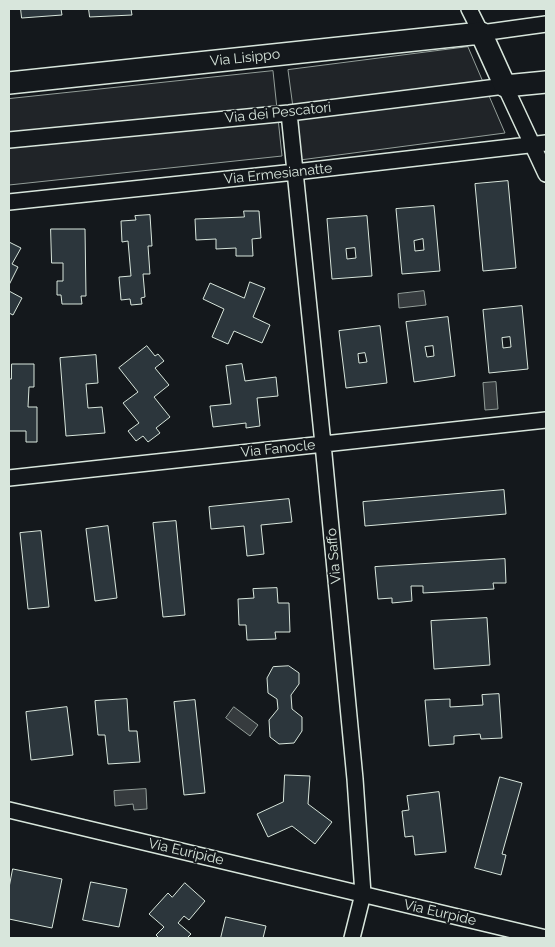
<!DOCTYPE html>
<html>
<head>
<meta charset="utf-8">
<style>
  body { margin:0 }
  #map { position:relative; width:555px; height:947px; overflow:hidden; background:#14181c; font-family:Raleway,sans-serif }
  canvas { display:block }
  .frame { position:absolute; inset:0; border:10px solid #d8e6dc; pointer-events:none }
</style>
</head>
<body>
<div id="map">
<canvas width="555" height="947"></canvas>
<div class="frame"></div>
</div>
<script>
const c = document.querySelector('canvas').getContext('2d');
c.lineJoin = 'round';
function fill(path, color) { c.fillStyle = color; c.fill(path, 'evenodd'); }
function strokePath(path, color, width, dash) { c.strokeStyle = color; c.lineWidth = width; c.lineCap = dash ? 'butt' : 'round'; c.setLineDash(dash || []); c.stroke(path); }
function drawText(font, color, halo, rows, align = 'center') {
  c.font = font + ' Raleway,sans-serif'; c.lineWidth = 4; c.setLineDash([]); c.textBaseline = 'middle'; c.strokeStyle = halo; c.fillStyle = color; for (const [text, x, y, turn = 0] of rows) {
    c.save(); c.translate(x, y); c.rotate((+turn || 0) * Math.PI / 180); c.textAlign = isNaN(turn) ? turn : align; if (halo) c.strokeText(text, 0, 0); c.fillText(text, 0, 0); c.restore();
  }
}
const green = new Path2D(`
  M468 47 505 133 300 160 288 70Z
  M273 71 282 156 9 185V99Z`);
const water = new Path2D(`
  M424 291 426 305 399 308 398 294Z
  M496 382 498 409 485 410 483 383Z
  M234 707 258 725 250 736 226 718Z
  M146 789 147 809 134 810 133 804 115 806 114 791Z`);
const building = new Path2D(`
  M21 9H61L62 15 22 18Z
  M89 9H131L132 15 90 17Z
  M508 181 516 268 483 271 475 184Z
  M434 206 440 271 402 274 396 209ZM423 239 424 250 415 251 414 241Z
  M244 211H259L261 238 252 239 253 256H236V248L216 249V239L196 240 195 219 244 217Z
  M150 215 152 246H148L150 274H143L145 297 141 298 142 304 131 305 130 299 121 300 119 277 131 276 128 241 122 242 121 221 136 220 135 216Z
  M367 216 372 276 332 279 327 219ZM355 248 356 258 347 259 346 249Z
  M51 229H85L86 296H81L82 304H62L61 295H57V281H63V263H52Z
  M9 242 21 248 12 264 18 267 9 285Z
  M250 282 265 288 253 317 270 325 262 343 234 331 228 344 212 337 224 309 203 299 210 283 244 298Z
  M9 291 22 298 13 315 9 313Z
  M522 306 528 369 489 373 483 310ZM510 337 511 347 503 348 502 338Z
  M448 317 455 376 414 382 406 322ZM433 346 434 356 427 357 425 347Z
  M380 326 387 383 346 388 339 331ZM365 353 367 362 359 363 358 354Z
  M147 346 155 356 158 354 164 361 155 368 169 385 154 397 170 417 156 428 160 433 148 442 143 436 136 441 128 431 139 423 123 403 138 392 119 368Z
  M96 355 98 383 86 384 88 408 102 407 105 433 66 436 60 358Z
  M12 364H34V387H29L28 407H37V442H26V431H9V379H11Z
  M242 364 245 381 276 377 278 396 257 398 260 426 246 428V423L213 427 210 406 231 404 226 366Z
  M504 490 506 514 365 526 363 502Z
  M289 499 292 522 261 525 264 554 247 556 244 526 211 529 209 507Z
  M176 521 185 615 163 617 153 523Z
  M108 526 117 598 95 601 86 529Z
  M41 531 49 607 28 609 20 533Z
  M505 559 506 583H493L494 589 423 593V586H411L412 601 392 603V598L378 599 375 567Z
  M277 588 278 603H289L290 632H275L276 639 247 640 246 625H239L238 599 254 598 253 589Z
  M487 618 490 665 434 669 431 621Z
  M289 666 299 673V684L291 695 292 709 302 717V731L294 743 279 744 270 737 269 720 278 709 277 699 268 693 267 678 273 667Z
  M499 694 502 738 481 739 480 734 454 736V744L429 746 425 700 450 699V707L483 705 482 695Z
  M127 699 129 731H137L140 762 108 764 105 735H98L95 701Z
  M195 700 205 793 184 795 174 702Z
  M67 707 73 755 31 760 26 712Z
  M285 775 310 776 308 804 332 822 315 844 292 826 268 837 257 814 283 802Z
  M500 777 522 783 502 854 506 855 501 875 475 868Z
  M439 792 446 852 415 855 413 836 405 837 402 811 409 810 407 796Z
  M13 869 62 879 52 928 9 919V888Z
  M91 882 127 889 119 927 83 920Z
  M185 883 205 901 189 920 184 916 178 923 191 934 187 938H159L156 935 164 927 149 914 168 893 172 897Z
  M226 917 266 926 263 938H221Z`);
const street = new Path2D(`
  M469 9 481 33 546 24
  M289 113 323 444 355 779 363 894 352 938
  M9 140 289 113 505 86 546 174
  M9 202 295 172 546 143
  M9 478 546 420
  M9 810 546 938`);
const secondary = new Path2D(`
  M9 83 481 33 505 86 546 82`);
const streetNames = [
  ["Via Lisippo",245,58,-6],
  ["Via dei Pescatori",278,113,-6],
  ["Via Ermesianatte",278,174,-6],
  ["Via Fanocle",278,449,-6],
  ["Via Saffo",334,556,-95],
  ["Via Euripide",186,852,13],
  ["Via Eurpide",440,913,13]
];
fill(green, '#202428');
strokePath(green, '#939e99', 1);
fill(water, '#363b3e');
strokePath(water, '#939e99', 1);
fill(building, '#2c363c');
strokePath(building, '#d8e6dc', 1);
strokePath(street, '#d8e6dc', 18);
strokePath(secondary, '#d8e6dc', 24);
strokePath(street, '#14181c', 15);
strokePath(secondary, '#14181c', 21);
drawText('14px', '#d8e6dc', '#14181c', streetNames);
</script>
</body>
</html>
